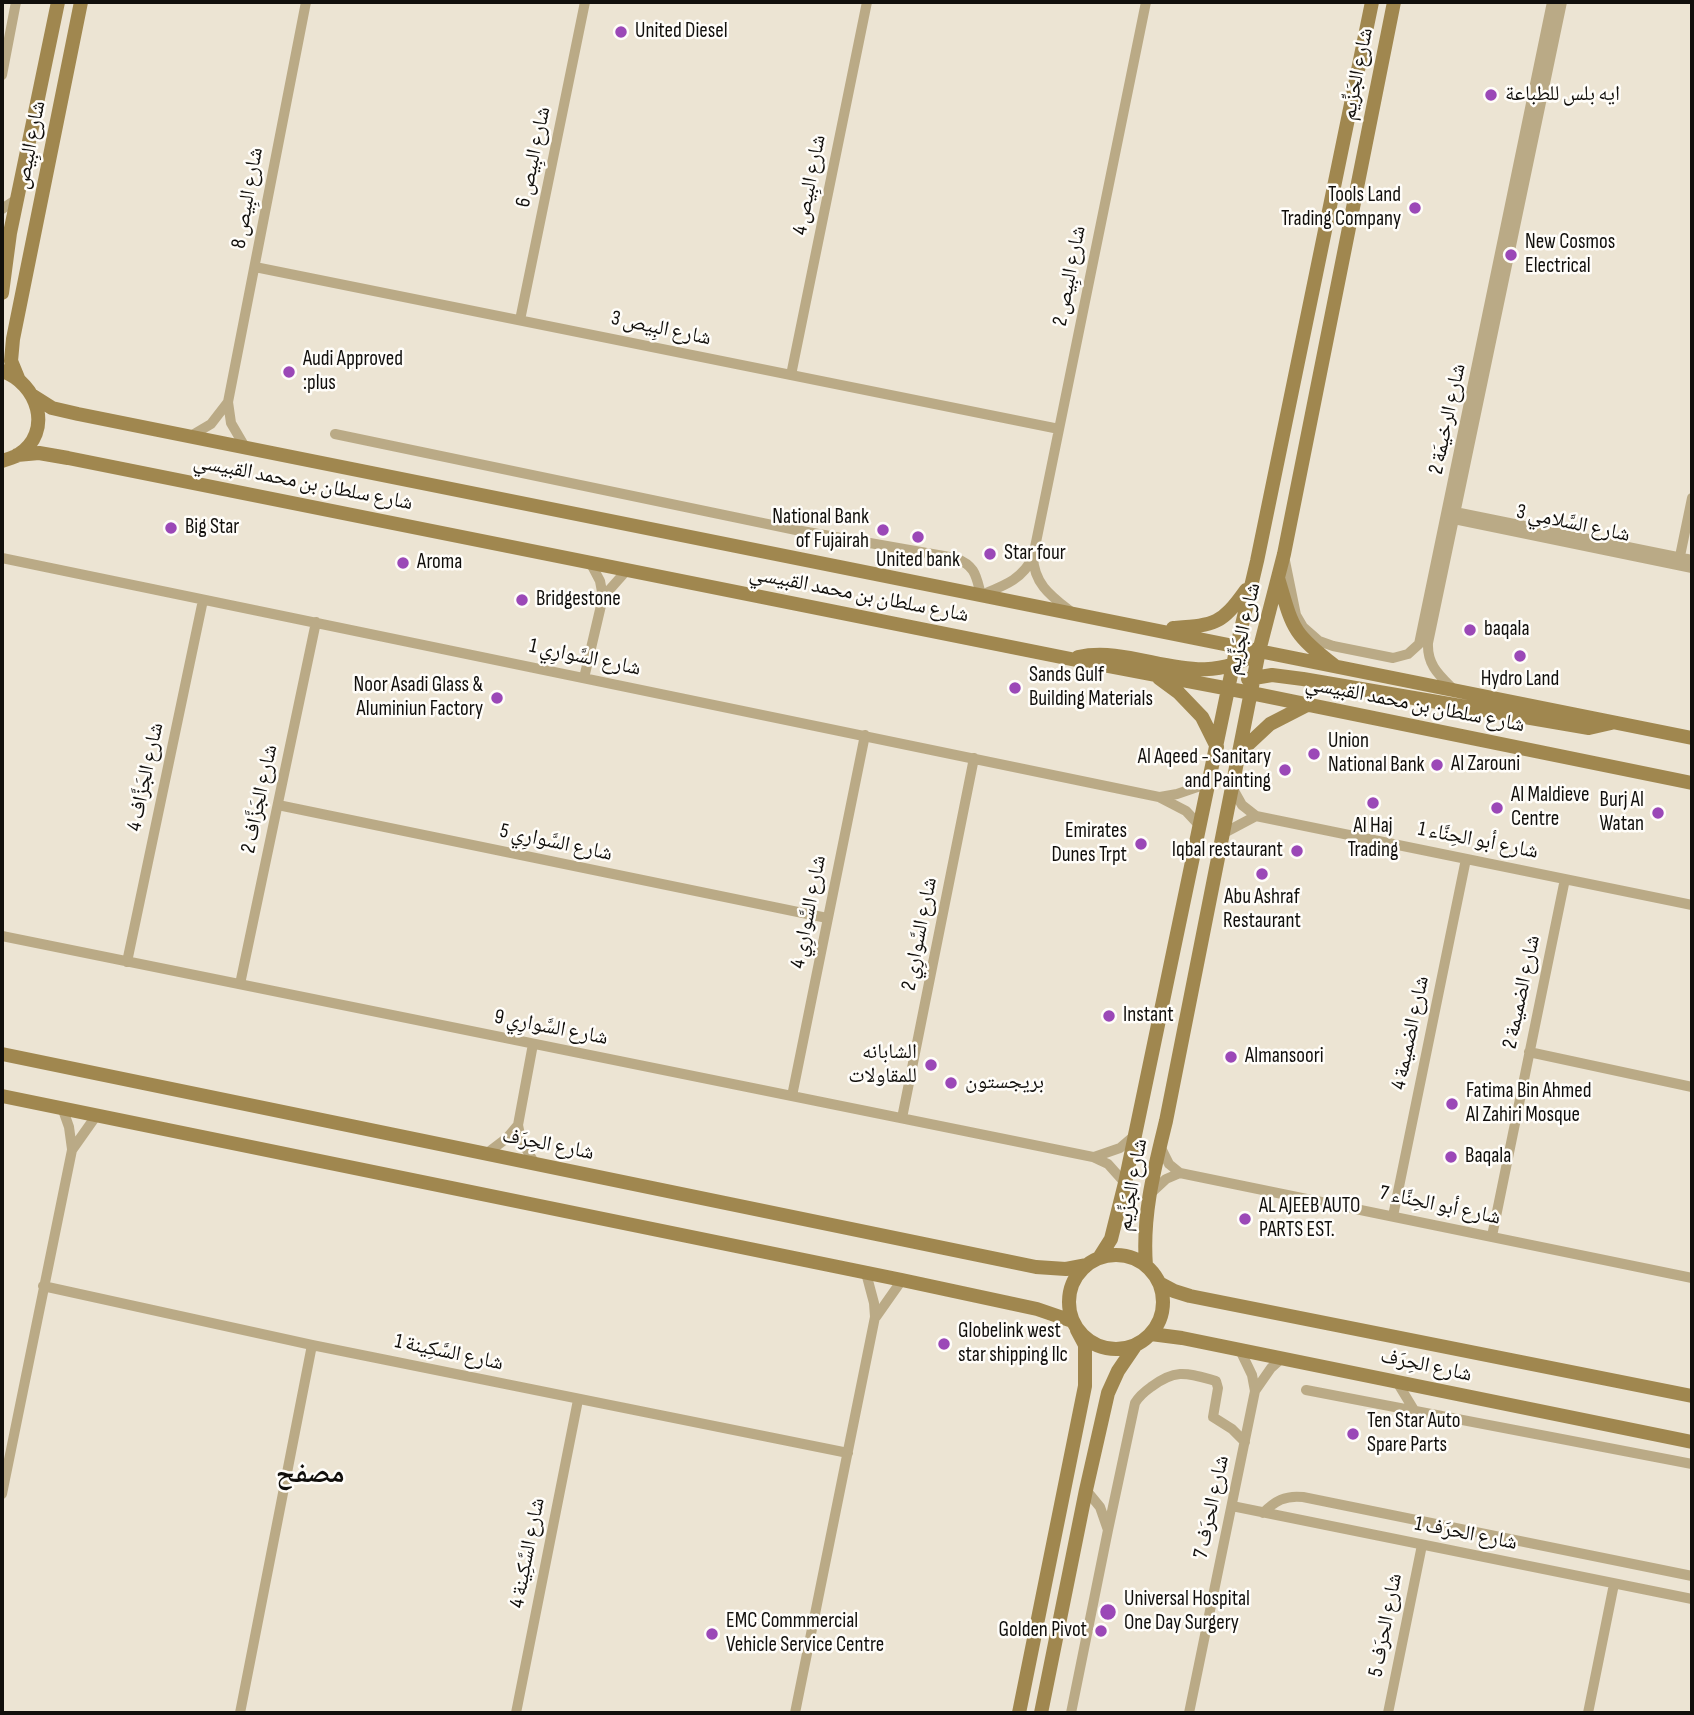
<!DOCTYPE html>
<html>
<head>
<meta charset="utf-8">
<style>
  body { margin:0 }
  #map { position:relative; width:1694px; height:1715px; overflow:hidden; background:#f4f0e5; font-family:"Sofia Sans Condensed",sans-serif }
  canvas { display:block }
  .frame { position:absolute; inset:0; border:4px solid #110f0c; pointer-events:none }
</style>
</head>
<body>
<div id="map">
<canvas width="1694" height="1715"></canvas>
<div class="frame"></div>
</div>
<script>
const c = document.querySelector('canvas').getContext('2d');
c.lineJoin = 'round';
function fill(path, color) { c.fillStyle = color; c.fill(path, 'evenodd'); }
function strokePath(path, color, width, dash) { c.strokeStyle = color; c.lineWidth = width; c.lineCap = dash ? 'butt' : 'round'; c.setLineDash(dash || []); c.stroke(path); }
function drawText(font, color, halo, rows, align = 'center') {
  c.font = font + ' "Sofia Sans Condensed","Noto Naskh Arabic",sans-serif'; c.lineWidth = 5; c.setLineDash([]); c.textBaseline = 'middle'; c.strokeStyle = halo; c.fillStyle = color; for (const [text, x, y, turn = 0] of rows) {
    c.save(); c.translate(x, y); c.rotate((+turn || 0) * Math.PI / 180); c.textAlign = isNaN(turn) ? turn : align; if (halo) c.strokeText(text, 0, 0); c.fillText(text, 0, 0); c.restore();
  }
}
const built = new Path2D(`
  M2 2H1692V1713H2Z`);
const street = new Path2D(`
  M2 75 16 2
  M2 209 17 199
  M255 267 1059 429
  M520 320 585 2
  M791 375 867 2
  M335 434 796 530 955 558C976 566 976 576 981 595 1003 586 1022 580 1033 557L1146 2
  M189 437 211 424 228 402
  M245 447 231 423 228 402 306 2
  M1450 514 1455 512 1692 560
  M1452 515 1454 519 1692 568
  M1033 557C1034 584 1051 596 1070 611
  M2 558 1159 797 1186 811 1200 826
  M1285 561 1296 615 1303 627 1319 641 1333 646 1393 658 1408 654 1419 644 1552 2
  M1679 561 1692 498
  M590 562 600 581 603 597
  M584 678 603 597 627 570
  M1453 689C1439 675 1427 665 1428 643L1562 2
  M1233 789 1242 805 1256 816 1692 905
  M1160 797 1177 794 1209 783
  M278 805 827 918
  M1224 833 1256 816
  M2 936 1093 1157 1108 1164 1125 1183
  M127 962 203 600
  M240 984 316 622
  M533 1044 518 1125 521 1140 535 1164
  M1529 1052 1692 1087
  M792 1096 865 735
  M63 1110 69 1127 72 1149
  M902 1118 974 758
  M1161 1148 1169 1164 1180 1173 1692 1278
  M486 1154 507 1138 518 1125
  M1094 1157 1120 1148 1134 1136
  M1152 1192 1166 1179 1180 1173
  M1393 1216 1466 859
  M1492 1236 1565 879
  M43 1286 312 1345 848 1453
  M876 1317 902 1280
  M1240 1350 1252 1375 1255 1391
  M1397 1382 1414 1410
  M1306 1390 1692 1464
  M2 1494 72 1150 96 1116
  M1232 1506 1692 1599
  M1263 1513C1275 1501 1285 1495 1303 1497L1692 1576
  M1108 1530 1135 1403C1139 1396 1144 1392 1151 1387 1176 1368 1187 1373 1216 1381L1218 1388 1213 1417 1232 1429 1245 1442
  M240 1713 312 1345
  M516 1713 578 1400
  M795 1713 875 1317 874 1303 866 1273
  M1071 1713 1108 1530 1100 1507 1086 1490
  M1189 1713 1255 1391 1271 1368 1281 1359
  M1388 1713 1422 1545
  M1588 1713 1614 1584`);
const secondary = new Path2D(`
  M2 293 10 233 58 2
  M2 371C38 383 54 432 18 455 13 458 7 459 2 461
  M18 378 11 361 13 339 81 2
  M33 396 52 408 78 414 1692 738
  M17 455 39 453 68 458 1071 659 1251 693 1692 783
  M1278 578C1293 629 1292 633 1335 666
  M1173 628C1215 625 1221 625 1246 590
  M1078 657C1139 644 1198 695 1259 651
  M1159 678 1178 692 1202 717 1217 747
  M1248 679 1272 675 1303 679 1589 728 1611 723
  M1240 752 1270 724 1307 705
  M2 1054 1036 1267 1066 1269 1087 1265
  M2 1096 902 1280 1037 1309 1072 1321
  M1069 1302a47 47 0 1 1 94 0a47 47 0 1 1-94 0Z
  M1099 1258 1111 1239 1125 1183 1237 646 1257 561 1372 2
  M1146 1266C1142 1215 1154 1170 1166 1121L1259 651 1284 554 1394 2
  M1159 1283 1174 1291 1190 1296 1692 1396
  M1151 1334 1182 1338 1692 1442
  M1019 1713 1085 1386V1345L1077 1330
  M1041 1713 1086 1490 1108 1393 1118 1371 1135 1346`);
const markers = [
  [621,32,7,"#9b48b7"],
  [1491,95,7,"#9b48b7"],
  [1415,208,7,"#9b48b7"],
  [1511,255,7,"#9b48b7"],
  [289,372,7,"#9b48b7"],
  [171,528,7,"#9b48b7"],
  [883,530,7,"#9b48b7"],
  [918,537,7,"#9b48b7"],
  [990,554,7,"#9b48b7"],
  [403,563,7,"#9b48b7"],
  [522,600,7,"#9b48b7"],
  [1470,630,7,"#9b48b7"],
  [1520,656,7,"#9b48b7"],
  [1015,688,7,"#9b48b7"],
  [497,698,7,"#9b48b7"],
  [1314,754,7,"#9b48b7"],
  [1437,765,7,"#9b48b7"],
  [1285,770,7,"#9b48b7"],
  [1373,803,7,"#9b48b7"],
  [1497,808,7,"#9b48b7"],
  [1658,813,7,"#9b48b7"],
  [1141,844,7,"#9b48b7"],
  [1297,851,7,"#9b48b7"],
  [1262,874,7,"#9b48b7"],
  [1109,1016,7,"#9b48b7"],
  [1231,1057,7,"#9b48b7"],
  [931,1065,7,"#9b48b7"],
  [951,1083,7,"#9b48b7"],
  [1452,1104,7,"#9b48b7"],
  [1451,1157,7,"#9b48b7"],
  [1245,1219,7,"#9b48b7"],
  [944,1344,7,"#9b48b7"],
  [1353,1434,7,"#9b48b7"],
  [1108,1612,9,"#9b48b7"],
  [1101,1631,7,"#9b48b7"],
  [712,1634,7,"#9b48b7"]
];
const poiNames = [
  ["United Diesel",635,32],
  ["ايه بلس للطباعة",1505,95],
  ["Tools Land",1401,196,"right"],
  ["Trading Company",1401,220,"right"],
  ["New Cosmos",1525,243],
  ["Electrical",1525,267],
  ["Audi Approved",303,360],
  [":plus",303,384],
  ["National Bank",869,518,"right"],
  ["of Fujairah",869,542,"right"],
  ["Big Star",185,528],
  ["Star four",1004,554],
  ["United bank",918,561,"center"],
  ["Aroma",417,563],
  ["Bridgestone",536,600],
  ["baqala",1484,630],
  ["Sands Gulf",1029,676],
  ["Building Materials",1029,700],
  ["Hydro Land",1520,680,"center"],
  ["Noor Asadi Glass &",483,686,"right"],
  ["Aluminiun Factory",483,710,"right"],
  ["Union",1328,742],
  ["National Bank",1328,766],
  ["Al Aqeed - Sanitary",1271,758,"right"],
  ["and Painting",1271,782,"right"],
  ["Al Zarouni",1451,765],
  ["Al Maldieve",1511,796],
  ["Centre",1511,820],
  ["Burj Al",1644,801,"right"],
  ["Watan",1644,825,"right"],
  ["Al Haj",1373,827,"center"],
  ["Trading",1373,851,"center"],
  ["Emirates",1127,832,"right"],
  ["Dunes Trpt",1127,856,"right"],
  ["Iqbal restaurant",1283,851,"right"],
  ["Abu Ashraf",1262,898,"center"],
  ["Restaurant",1262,922,"center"],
  ["Instant",1123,1016],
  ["الشابانه",917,1053,"right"],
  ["للمقاولات",917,1077,"right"],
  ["Almansoori",1245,1057],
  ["بريجستون",965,1083],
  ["Fatima Bin Ahmed",1466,1092],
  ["Al Zahiri Mosque",1466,1116],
  ["Baqala",1465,1157],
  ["AL AJEEB AUTO",1259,1207],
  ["PARTS EST.",1259,1231],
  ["Globelink west",958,1332],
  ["star shipping llc",958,1356],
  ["Ten Star Auto",1367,1422],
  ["Spare Parts",1367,1446],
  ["Universal Hospital",1124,1600],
  ["One Day Surgery",1124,1624],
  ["EMC Commmercial",726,1622],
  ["Vehicle Service Centre",726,1646],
  ["Golden Pivot",1087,1631,"right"]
];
const streetNames = [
  ["شارع الجَزِّيم",1358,74,-79],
  ["شارع البِيص",31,145,-79],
  ["شارع البِيص 6",534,157,-78],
  ["شارع البِيص 4",810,185,-79],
  ["شارع البِيص 8",248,198,-80],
  ["شارع البِيص 2",1070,276,-79],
  ["شارع البِيص 3",661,329,12],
  ["شارع الرخيمَة 2",1448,419,-78],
  ["شارع سلطان بن محمد القبيسي",303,483,11],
  ["شارع السَّلامِي 3",1573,524,12],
  ["شارع سلطان بن محمد القبيسي",859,595,11],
  ["شارع الجَزِّيم",1244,629,-77],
  ["شارع السَّوارِي 1",585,658,12],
  ["شارع سلطان بن محمد القبيسي",1415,705,11],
  ["شارع الجَزَّاف 4",146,777,-78],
  ["شارع الجَزَّاف 2",260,799,-78],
  ["شارع أبو الحِنَّاء 1",1478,841,11],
  ["شارع السَّوارِي 5",556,843,12],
  ["شارع السَّوارِي 4",809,912,-79],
  ["شارع السَّوارِي 2",920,934,-79],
  ["شارع الضميمة 2",1522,992,-78],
  ["شارع السَّوارِي 9",551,1028,11],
  ["شارع الضميمة 4",1411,1033,-78],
  ["شارع الحِرَف",548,1145,11],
  ["شارع الجَزِّيم",1133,1185,-80],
  ["شارع أبو الحِنَّاء 7",1440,1206,12],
  ["شارع السَّكِينة 1",449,1353,12],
  ["شارع الحِرَف",1426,1366,12],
  ["شارع الحرَف 7",1212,1507,-78],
  ["شارع الحرَف 1",1466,1534,11],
  ["شارع السَّكِينة 4",528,1553,-79],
  ["شارع الحرَف 5",1386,1625,-79]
];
const districtNames = [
  ["مصفح",310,1475]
];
fill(built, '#ece4d3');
strokePath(street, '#baaa86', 10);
strokePath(secondary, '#a0874f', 14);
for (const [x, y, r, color] of markers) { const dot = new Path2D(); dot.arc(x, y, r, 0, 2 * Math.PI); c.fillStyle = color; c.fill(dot); strokePath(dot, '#fffdf9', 2.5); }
drawText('21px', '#110f0c', '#fffdf9', poiNames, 'left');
drawText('21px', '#110f0c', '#fffdf9', streetNames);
drawText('bold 28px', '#110f0c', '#fffdf9', districtNames);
</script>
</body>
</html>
